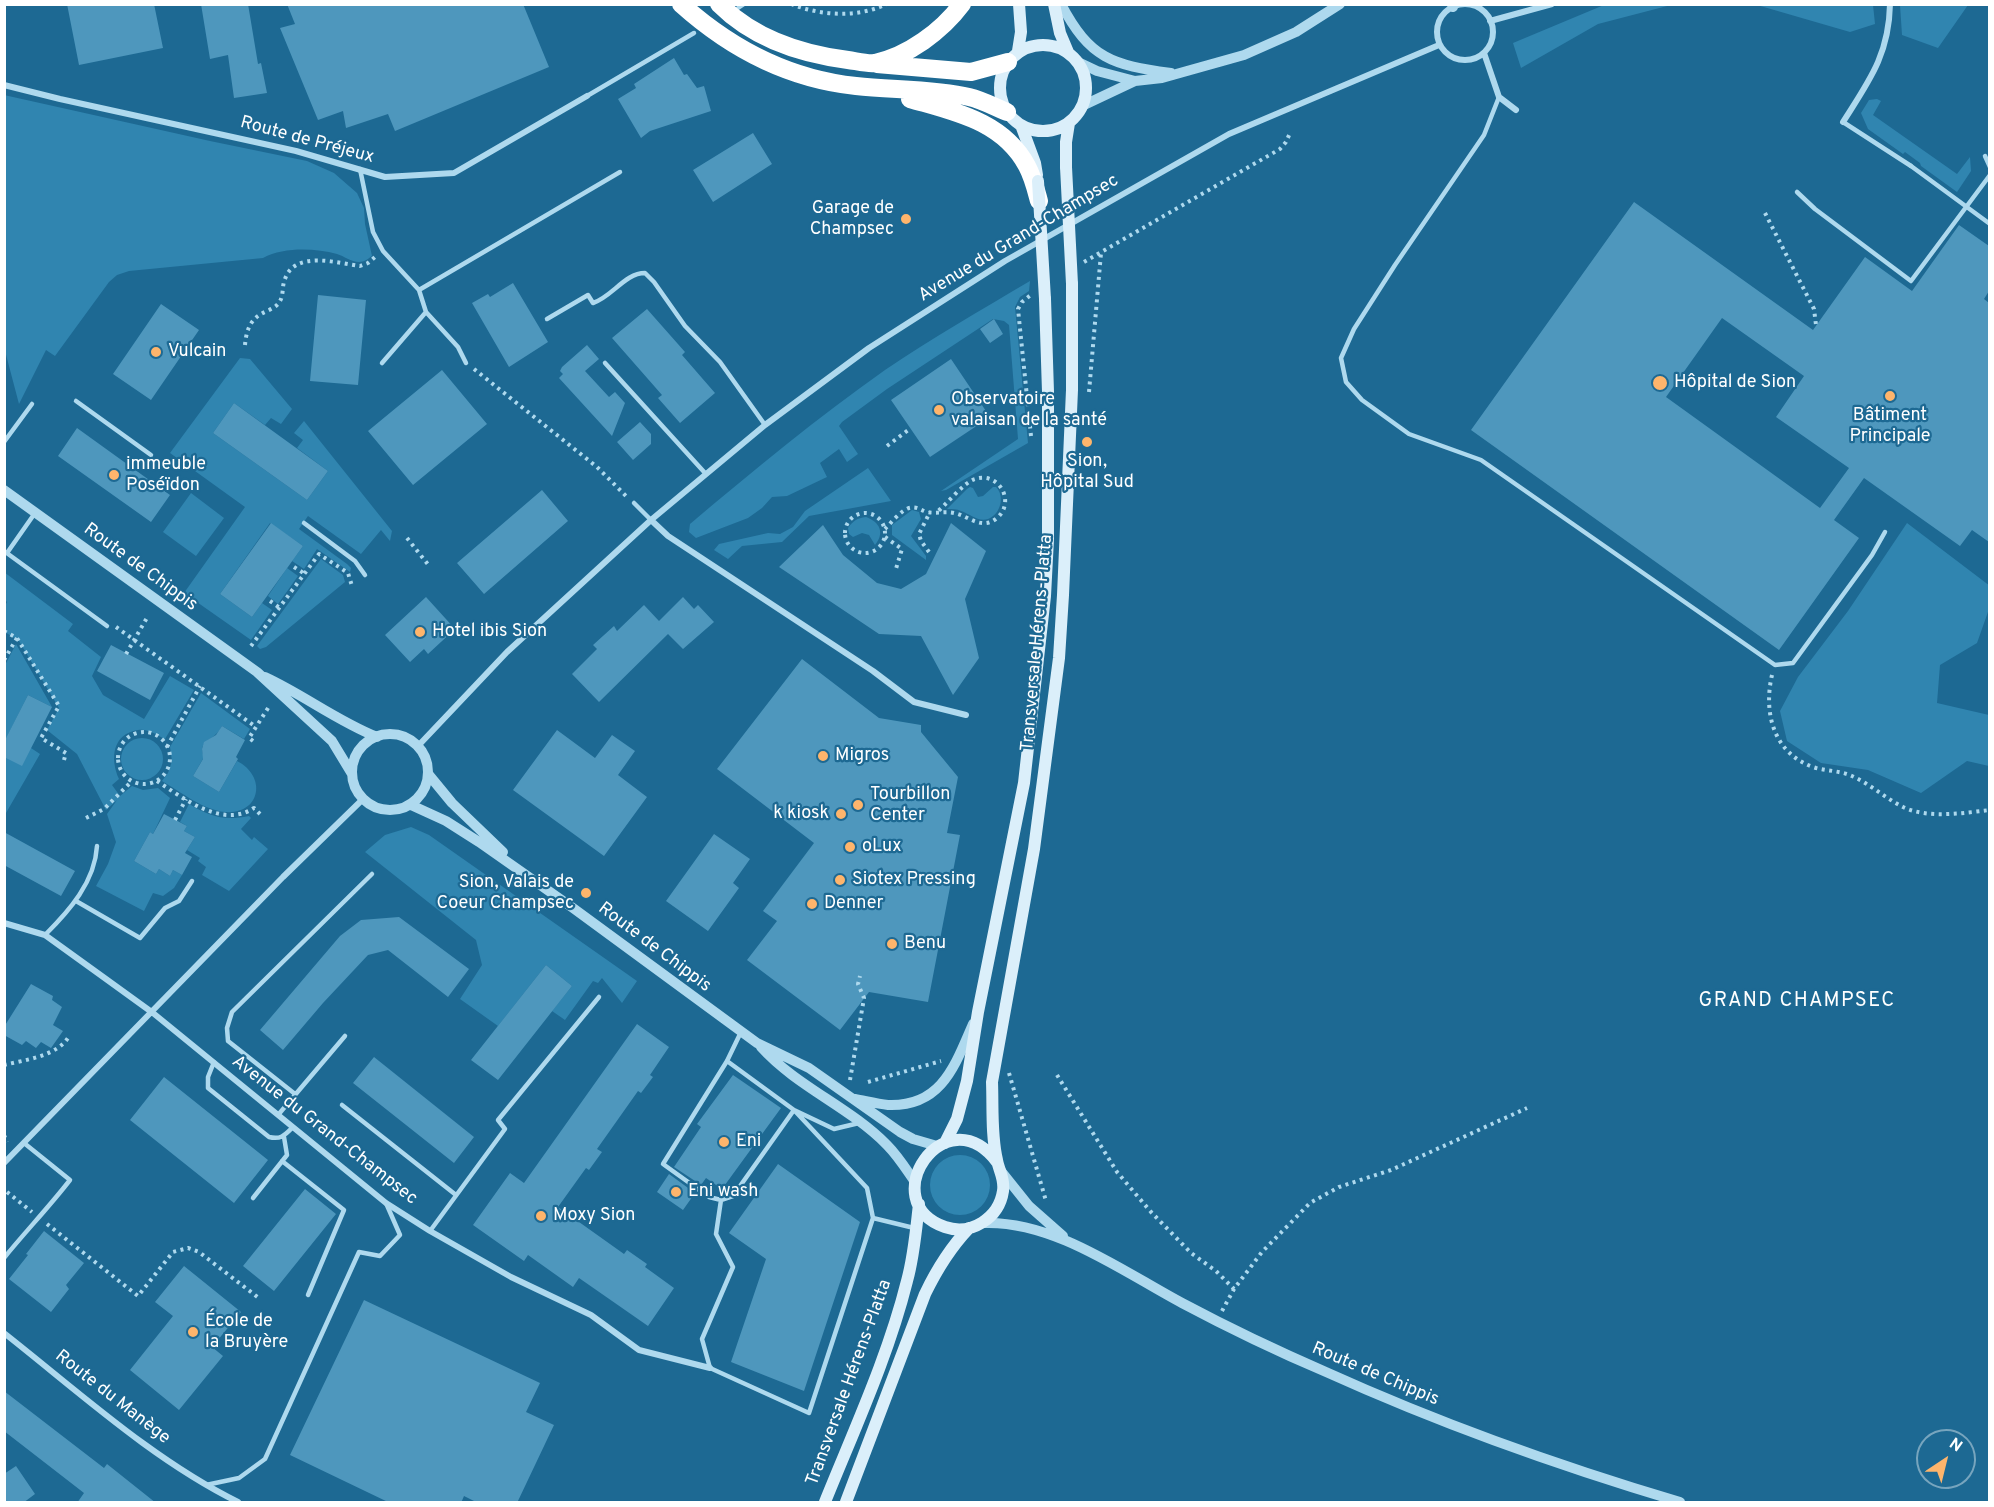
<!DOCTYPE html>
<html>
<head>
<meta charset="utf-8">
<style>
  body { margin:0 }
  #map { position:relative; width:1994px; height:1507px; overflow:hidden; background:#1d6993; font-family:Overpass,sans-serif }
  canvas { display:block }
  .frame { position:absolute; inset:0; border:6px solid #fff; pointer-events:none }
  .north { position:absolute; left:1916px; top:1429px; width:60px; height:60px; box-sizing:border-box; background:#1d6993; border:2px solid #77a5be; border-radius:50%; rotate:35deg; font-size:16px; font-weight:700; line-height:24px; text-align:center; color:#fff }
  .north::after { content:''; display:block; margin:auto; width:21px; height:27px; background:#feb56c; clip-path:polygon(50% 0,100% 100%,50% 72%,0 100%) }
</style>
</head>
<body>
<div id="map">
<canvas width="1994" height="1507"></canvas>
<div class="frame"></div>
<div class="north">N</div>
</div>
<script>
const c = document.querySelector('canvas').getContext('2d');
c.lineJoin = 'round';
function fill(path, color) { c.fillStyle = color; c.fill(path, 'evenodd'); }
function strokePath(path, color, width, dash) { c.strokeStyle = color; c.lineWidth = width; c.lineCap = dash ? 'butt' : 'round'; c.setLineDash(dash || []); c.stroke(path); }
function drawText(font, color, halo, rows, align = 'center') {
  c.font = font + ' Overpass,sans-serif'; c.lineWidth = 4.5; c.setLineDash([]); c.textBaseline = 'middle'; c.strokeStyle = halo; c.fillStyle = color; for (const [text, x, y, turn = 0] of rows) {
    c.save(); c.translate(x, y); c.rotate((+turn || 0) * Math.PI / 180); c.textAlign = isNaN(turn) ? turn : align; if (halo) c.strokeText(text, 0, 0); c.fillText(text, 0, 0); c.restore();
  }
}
const green = new Path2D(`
  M1604 5H1671L1598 24 1521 68 1513 43Z
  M1757 5H1873L1875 24 1850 32Z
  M1900 5V4L1968 5 1938 48 1902 35Z
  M4 95 210 141 307 161 334 173 357 193 364 208 365 224 372 256C368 259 364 262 359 262 351 262 344 256 337 254 314 248 284 247 263 258L129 271 117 275 109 282 55 356 46 350 19 404 4 347Z
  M1877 99 1881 101 1873 115 1957 174 1970 157 1971 171 1957 192 1921 166 1920 163 1905 152 1903 154 1868 129 1861 113 1869 100Z
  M1030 281 1029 291 1020 297 1015 307 1028 443 946 490 941 491 1018 439 1009 325 1004 321 993 319 887 389 842 422 839 426 858 454 847 462 839 449 820 463 827 477 787 496 772 497 762 508 748 518 696 538 689 532 690 524C754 470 817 418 885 370 932 338 981 310 1030 281Z
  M240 358 250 359 292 409 281 424 271 418 265 425 234 403 213 433 307 500 328 471 297 448 303 440 294 433 304 421 392 531 390 541 381 530 361 554 308 516 299 529 347 564 351 568 350 572 317 549 304 569 292 561 303 546 270 523 220 594 252 617 262 603 272 610 251 640 184 593 245 507 170 453Z
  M868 468 891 501 809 516 782 542 742 546 728 559 714 550 719 544 768 533 780 534 793 527 805 511Z
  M970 487 973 488 978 497 983 496 993 487H996C1005 496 1001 514 988 519 978 522 970 514 961 511 957 509 952 509 947 509L967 489Z
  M191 493 224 518 196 556 163 532Z
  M912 510 919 512 921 519 911 536 926 556V560L892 535V525Z
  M866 517C880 522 885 533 875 545L869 535 862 533 853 537 849 534 848 528C853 521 857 518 866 517Z
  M1907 523 1990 586 1989 609 1977 643 1940 665 1937 703 1989 715V766L1967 761 1921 793 1868 770 1821 763 1787 741 1780 711 1798 677 1848 611Z
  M321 559 343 575 345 582 266 647 260 649 257 646Z
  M287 568 298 576 278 604 268 596Z
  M4 572 73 624 68 631 101 657 92 676 103 695 144 719 170 676 194 690 165 739C157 735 147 728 138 730 112 734 110 759 119 779L112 785 120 796 132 786 143 790 158 788 170 798 153 834 150 832 134 861 156 874 159 869 170 876 173 870 182 875 174 888 163 896 153 893 144 911 96 886 108 864 116 842 107 814 117 800 106 810 77 754 47 730 59 708 19 641 5 632V606L7 602 5 600Z
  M16 644 52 707 28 695 5 741V665Z
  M201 693 250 729 244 739 222 726C220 729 219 732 216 734 208 742 198 743 204 757L193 776 219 792 237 761C268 777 260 815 225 812 203 810 181 792 162 781L168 773 172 761 170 747Z
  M121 759a21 21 0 1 1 42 0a21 21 0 1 1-42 0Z
  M31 748 40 754 6 813 4 757Z
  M189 804C211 817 224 821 249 816L251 818 241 829 252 840 254 837 268 849 229 891 202 875 206 867 198 861 200 858 187 850 195 837 184 831 187 826 180 822Z
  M411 827 429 835 637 981 622 1003 602 978 598 983 593 981 565 1020 552 1011 572 986 546 965 498 1026 460 999 482 965 476 940 365 852 385 835Z
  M930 1185a30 30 0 1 1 60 0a30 30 0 1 1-60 0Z`);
const building = new Path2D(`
  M67 4H154L163 48 79 65Z
  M201 4H248L258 64 261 63 267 93 234 98 228 55 210 59Z
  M287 4H523L549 67 395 131 388 114 346 128 343 111 318 120 280 28 295 24Z
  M674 58 684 75 687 74 697 88 704 86 711 111 650 131 641 138 618 99 636 88 634 84Z
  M753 133 772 164 713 202 693 170Z
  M1634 202 1813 330 1865 257 1912 291 1959 225 1989 246V291L1984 299 1989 303V542L1972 530 1960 546 1864 478 1834 520 1859 538 1779 650 1471 430ZM1722 318 1804 376 1776 417 1849 468 1820 508 1666 397Z
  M513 283 548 342 509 367 472 303 488 294 490 297Z
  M318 295 366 300 358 385 310 381Z
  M161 304 199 330 151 400 113 374Z
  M647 309 685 352 682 355 715 393 680 423 658 398 662 395 612 338Z
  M994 319 1003 334 990 343 980 329Z
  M587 345 599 359 585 371 609 397 615 392 625 403 612 436 559 378 563 374 560 371 562 367Z
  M951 359 990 417 930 457 891 400Z
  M442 370 487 424 413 485 368 431Z
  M234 403 328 471 307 500 213 433Z
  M640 422 651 434V444L633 460 617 442Z
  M77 428 170 495 151 522 58 456Z
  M542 490 568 521 484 594 457 563Z
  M271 523 303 546 252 617 220 594Z
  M951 523 986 551 965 599 979 658 953 695 921 636 879 634 779 567 823 525 843 555 877 583 901 589 926 574Z
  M426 597 455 629 428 654 424 649 410 662 385 635Z
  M683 597 694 609 698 605 714 622 683 649 668 634 599 702 572 674 597 649 593 645 614 626 617 631 644 605 659 621Z
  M111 645 164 673 150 700 97 671Z
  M802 659 879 718 921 725V732L958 777 947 833 960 835 928 1002 869 992 840 1030 747 960 777 921 763 911 814 843 717 769Z
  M28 695 52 707 22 766 4 757V742Z
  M222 726 245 740 236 757 238 759 219 792 193 776 203 759 202 749 204 742 216 735Z
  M557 730 595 758 612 735 635 751 618 775 647 797 604 856 513 790Z
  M164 814 187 826 184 831 195 837 185 853 192 857 182 875 173 870 170 876 159 869 156 874 134 861 150 832 153 834Z
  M4 832 75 871 61 896 4 865Z
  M714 834 750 859 733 883 739 888 708 931 666 901Z
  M399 917 469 969 448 997 388 950 368 955 323 1003 283 1050 260 1030 340 936 361 920Z
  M546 965 572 986 498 1080 471 1060Z
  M31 984 53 996 52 1000 62 1007 53 1025 63 1031 51 1048 41 1042 36 1048 26 1041 22 1045 4 1035V1027Z
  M637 1024 669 1047 650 1075 653 1077 641 1093 638 1091 597 1149 602 1152 589 1170 586 1168 558 1207 624 1254 627 1250 647 1264 645 1267 674 1288 648 1326 579 1278 573 1287 528 1255 524 1261 473 1225 510 1173 524 1183Z
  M374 1057 474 1137 454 1163 353 1083Z
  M733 1075 781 1108 722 1189 706 1178 701 1185 674 1167 701 1127 697 1124Z
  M164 1077 268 1160 234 1203 130 1120Z
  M778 1164 860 1222 804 1391 731 1362 766 1259 729 1233Z
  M669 1174 695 1193 683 1210 657 1192Z
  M305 1189 336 1214 274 1291 243 1266Z
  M44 1231 84 1263 66 1285 69 1289 51 1312 9 1279 28 1255 26 1254Z
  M184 1266 241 1312 212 1347 223 1356 179 1410 130 1370 173 1316 155 1302Z
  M364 1300 540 1383 526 1412 554 1425 517 1503H478L464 1496 461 1503H390L290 1455Z
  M4 1391 104 1468 107 1464 156 1503H77L84 1493 4 1431Z
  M16 1466 35 1494 23 1503H4V1474Z`);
const path = new Path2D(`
  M791 4C822 16 857 18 887 4
  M1765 213 1814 309 1816 325
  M1084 262 1280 149 1286 142 1290 133
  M245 345C246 333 249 321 261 314 266 311 273 309 277 305 285 297 281 288 285 279 295 250 337 263 360 266L368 263 375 257
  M474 369 597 467 627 497
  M1089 392 1101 253
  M1031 436 1018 309 1022 302 1032 294
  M887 446 911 428
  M845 533a20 20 0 1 1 40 0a20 20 0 1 1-40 0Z
  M885 529C892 522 900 511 909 508 917 506 920 510 927 512 936 514 945 511 954 513 969 516 982 531 997 518 1016 502 999 471 975 479 964 482 947 504 937 512
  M885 537 902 549 895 572
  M407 538 430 567
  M929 552 921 541 919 534 930 512
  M294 567 305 574
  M270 601 280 608
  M116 627 256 727
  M4 631 17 638 59 706 41 738 66 753 64 760
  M251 646 319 554 348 573 352 586
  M126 654 148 616
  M4 660 17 638
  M1772 675C1763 714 1774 755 1816 768 1828 771 1841 771 1852 776 1870 784 1885 798 1903 807 1928 819 1963 813 1990 810
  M118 758a26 26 0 1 1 52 0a26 26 0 1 1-52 0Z
  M253 741 249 738 270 705
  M167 747 200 686
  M157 781C183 798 222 829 254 808L262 816
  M86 818 104 809 132 781
  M175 820 186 799
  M4 1065C25 1060 56 1056 68 1038
  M1009 1073 1046 1201
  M1057 1075 1117 1172 1151 1212 1191 1253 1216 1271 1234 1289
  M850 1080 864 998 858 984 860 976
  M868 1082 941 1061
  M4 1135 7 1142
  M7 1192 32 1212
  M47 1224 138 1296 173 1252 188 1248 199 1252 260 1299
  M1222 1311 1234 1289 1262 1252 1310 1203 1339 1187 1391 1170 1527 1108`);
const service = new Path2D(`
  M738 8 744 4
  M587 96 694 33
  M1499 97 1484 135 1395 265 1354 329 1341 358 1346 382 1362 400 1409 434 1481 460 1775 665 1793 663 1872 555 1885 532
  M1843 122 1911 166
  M1985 156 1990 167
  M360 169 373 232 383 251 419 290 620 172
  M1797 192 1815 209 1911 281 1990 175
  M419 290 426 312 458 347 466 363
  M547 319 588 295 593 303C612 297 625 273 645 273L654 282 685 326 720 362 765 425
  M382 363 426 312
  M605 363 705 473
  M76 401 151 455
  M4 442 32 404
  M634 503 651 520
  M304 523 355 561 365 575
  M4 551 107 626
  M7 553 35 513
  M76 901 140 938 165 908 179 901 192 881
  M45 935C69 911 95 882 97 846
  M741 1032 727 1061 663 1164 709 1197 721 1200 733 1196 794 1110 834 1129 859 1123
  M214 1062 208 1077V1088L269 1137C281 1140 285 1135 293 1127
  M295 1094 228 1041 227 1028 232 1012 372 874
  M342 1105 456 1195
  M278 1115 345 1036
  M282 1161 344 1210 308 1295
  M253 1198 287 1155 284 1137
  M721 1200 716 1234 733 1267 702 1339 710 1368 809 1413 873 1218 867 1188 794 1110 727 1061
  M873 1218 914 1228
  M430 1231 505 1129 498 1120 599 997
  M4 1258C26 1231 49 1207 70 1180L24 1143
  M206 1485 239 1478 265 1459 359 1252 380 1256 400 1235 386 1203`);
const minor = new Path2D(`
  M1437 32a28 28 0 1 1 56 0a28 28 0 1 1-56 0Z
  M1490 21 1552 4
  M1484 53 1499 97 1516 110
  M4 85 60 99 296 151 385 177 454 173 587 96
  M1843 122C1869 81 1889 55 1890 4
  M651 520 668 536 873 671 914 702 966 715
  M418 746 507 652 651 520 765 425 869 348 1005 261 1229 134 1439 45
  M4 923 45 935 106 979 153 1013 386 1203 430 1231 511 1277 591 1315 639 1350 710 1368
  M4 1163 283 877 363 799
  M4 1333C79 1392 153 1460 238 1502`);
const tertiary = new Path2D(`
  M1061 4C1090 59 1112 65 1171 73
  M1452 4 1453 7
  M1078 62 1097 71 1135 81 1162 78 1244 55 1296 32 1340 4
  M1082 106 1135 81
  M4 490 257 672 332 741 352 774
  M265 677C304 695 337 721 377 737
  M352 772a38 38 0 1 1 76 0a38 38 0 1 1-76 0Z
  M429 775 452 803 503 852
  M411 805 446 821 479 842 573 908 757 1043 809 1068 900 1132 913 1139 937 1146
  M761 1047C797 1087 850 1107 887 1145 898 1156 906 1169 915 1182
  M855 1099C866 1101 877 1104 888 1105 942 1107 955 1065 973 1024
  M1001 1171 1029 1206 1063 1236
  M983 1223C1053 1220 1122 1271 1182 1303 1229 1328 1277 1351 1326 1372 1441 1424 1559 1466 1680 1502`);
const secondary = new Path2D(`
  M1054 4 1060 33 1068 52
  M1000 88a43 43 0 1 1 86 0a43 43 0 1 1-86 0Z
  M1018 51 1021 32 1019 4
  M1021 125 1035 163 1037 175
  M1066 167V142L1069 123
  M945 1143 957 1119 967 1081 978 1012 1024 783 1045 596 1048 539V392L1045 299
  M997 1162C945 1094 873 1202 945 1227 971 1236 999 1218 1003 1191 1005 1179 999 1171 997 1160 991 1135 993 1107 992 1082L1034 849 1059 658 1063 595 1072 390V284
  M825 1502C854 1430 888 1357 907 1281 914 1256 916 1230 919 1204
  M846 1502 925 1294C937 1269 950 1248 969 1228`);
const motorway = new Path2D(`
  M681 4C730 48 789 79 856 86 892 90 935 89 969 97 982 100 995 107 1007 112
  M719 4C754 39 800 54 848 60 856 61 867 64 875 63 908 56 942 31 962 4
  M877 64 971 72 1008 62
  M910 99C955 112 1003 121 1027 166 1033 177 1036 190 1039 201`);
const serviceBridge = new Path2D(`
  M1911 166 1990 224`);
const secondaryBridge = new Path2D(`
  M1066 167 1072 284
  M1038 181 1045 299`);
const markers = [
  [906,219,6,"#feb56c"],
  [156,352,6,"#feb56c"],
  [1660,383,8,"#feb56c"],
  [1890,396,6,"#feb56c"],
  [939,410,6,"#feb56c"],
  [1087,442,6,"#feb56c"],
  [114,475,6,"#feb56c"],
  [420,632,6,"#feb56c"],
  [823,756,6,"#feb56c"],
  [858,805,6,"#feb56c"],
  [841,814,6,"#feb56c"],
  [850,847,6,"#feb56c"],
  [840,880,6,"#feb56c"],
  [586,893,6,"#feb56c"],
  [812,904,6,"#feb56c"],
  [892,944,6,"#feb56c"],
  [724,1142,6,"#feb56c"],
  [676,1192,6,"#feb56c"],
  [541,1216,6,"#feb56c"],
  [193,1332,6,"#feb56c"]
];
const streetNames = [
  ["Route de Préjeux",307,141,15],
  ["Avenue du Grand-Champsec",1019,239,-31],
  ["Route de Chippis",140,568,36],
  ["Transversale Hérens-Platta",1038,643,-85],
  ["Route de Chippis",654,948,37],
  ["Avenue du Grand-Champsec",324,1131,38],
  ["Route de Chippis",1375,1375,23],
  ["Transversale Hérens-Platta",850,1383,-70],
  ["Route du Manège",112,1398,38]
];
const poiNames = [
  ["Garage de",894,209,"right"],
  ["Champsec",894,230,"right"],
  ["Vulcain",168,352],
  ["Hôpital de Sion",1674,383],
  ["Observatoire",951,400],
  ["valaisan de la santé",951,421],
  ["Bâtiment",1890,416,"center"],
  ["Principale",1890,437,"center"],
  ["Sion,",1087,462,"center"],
  ["Hôpital Sud",1087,483,"center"],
  ["immeuble",126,465],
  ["Poséïdon",126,486],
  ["Hotel ibis Sion",432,632],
  ["Migros",835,756],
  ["Tourbillon",870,795],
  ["Center",870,816],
  ["k kiosk",829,814,"right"],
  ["oLux",862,847],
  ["Siotex Pressing",852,880],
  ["Sion, Valais de",574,883,"right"],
  ["Coeur Champsec",574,904,"right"],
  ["Denner",824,904],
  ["Benu",904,944],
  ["Eni",736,1142],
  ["Eni wash",688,1192],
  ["Moxy Sion",553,1216],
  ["École de",205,1322],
  ["la Bruyère",205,1343]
];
const neighbourhoodNames = [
  ["GRAND CHAMPSEC",1797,1002]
];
fill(green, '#3085b0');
fill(building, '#4e97bd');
strokePath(path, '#aed9ee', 4, [3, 4.5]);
strokePath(service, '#aed9ee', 4.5);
strokePath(minor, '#aed9ee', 6);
strokePath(tertiary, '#aed9ee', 10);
strokePath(secondary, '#dbeffa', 12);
strokePath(motorway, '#fff', 18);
strokePath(serviceBridge, '#aed9ee', 4.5);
strokePath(secondaryBridge, '#dbeffa', 12);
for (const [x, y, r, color] of markers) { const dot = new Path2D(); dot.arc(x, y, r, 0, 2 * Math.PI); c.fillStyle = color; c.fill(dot); strokePath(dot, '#1d6993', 2); }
drawText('18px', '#fff', '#1d6993', streetNames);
drawText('18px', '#fff', '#1d6993', poiNames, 'left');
c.letterSpacing = '1.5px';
drawText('20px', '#fff', '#1d6993', neighbourhoodNames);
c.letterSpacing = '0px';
</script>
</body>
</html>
